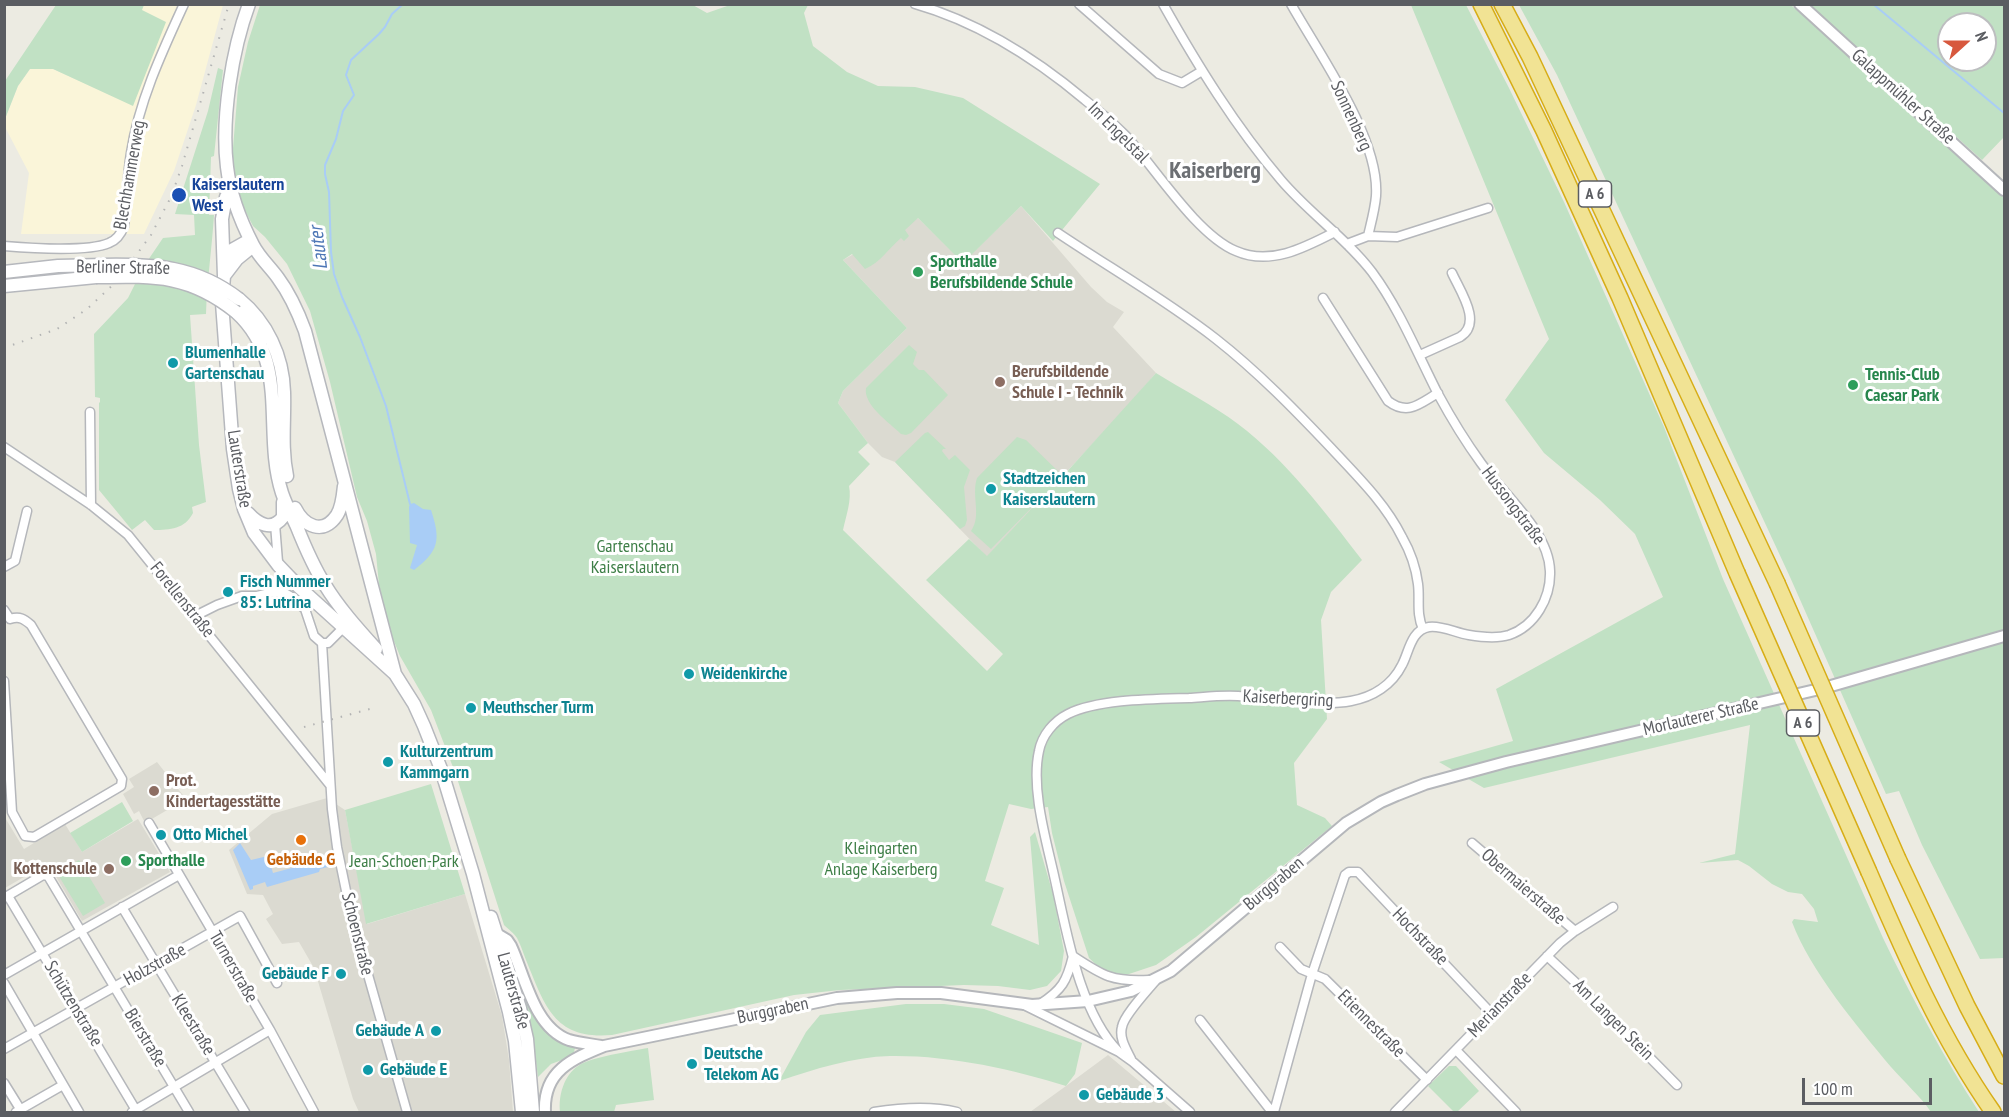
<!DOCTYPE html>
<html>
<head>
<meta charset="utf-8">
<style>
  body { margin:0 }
  #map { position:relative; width:2009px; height:1117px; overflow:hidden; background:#ecebe2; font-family:"PT Sans Narrow",sans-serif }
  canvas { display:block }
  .frame { position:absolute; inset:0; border:6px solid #5b5d62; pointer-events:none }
  .north { position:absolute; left:1937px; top:12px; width:60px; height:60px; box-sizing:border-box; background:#fff; border:2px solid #bdbec0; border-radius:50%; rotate:69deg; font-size:16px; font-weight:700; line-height:24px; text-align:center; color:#5b5d62 }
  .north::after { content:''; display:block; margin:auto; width:21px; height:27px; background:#d7583e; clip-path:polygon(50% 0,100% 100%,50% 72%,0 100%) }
  .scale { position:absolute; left:1802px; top:1078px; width:130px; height:27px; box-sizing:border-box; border:3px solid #5b5d62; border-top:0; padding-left:8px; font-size:18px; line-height:21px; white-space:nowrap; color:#5b5d62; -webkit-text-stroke:4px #fff; paint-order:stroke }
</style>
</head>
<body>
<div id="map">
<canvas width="2009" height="1117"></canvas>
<div class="frame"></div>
<div class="north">N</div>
<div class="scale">100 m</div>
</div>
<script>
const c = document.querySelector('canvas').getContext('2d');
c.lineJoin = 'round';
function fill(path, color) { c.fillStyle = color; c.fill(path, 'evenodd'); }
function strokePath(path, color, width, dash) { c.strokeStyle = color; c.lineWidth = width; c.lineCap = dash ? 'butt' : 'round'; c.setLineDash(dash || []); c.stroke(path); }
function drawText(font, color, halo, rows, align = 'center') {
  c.font = font + ' "PT Sans Narrow",sans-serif'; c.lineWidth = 6; c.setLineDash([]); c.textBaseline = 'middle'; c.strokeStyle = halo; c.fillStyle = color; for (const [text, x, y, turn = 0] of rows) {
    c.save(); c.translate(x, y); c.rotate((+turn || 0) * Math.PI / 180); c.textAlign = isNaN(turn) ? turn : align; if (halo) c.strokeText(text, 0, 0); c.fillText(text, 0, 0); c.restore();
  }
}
const commercial = new Path2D(`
  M144 5H223L196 105 174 171 144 234H21L29 173 5 127V119L18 86 30 69H53L133 105 141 10Z`);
const education = new Path2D(`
  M1021 206 1091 287 1107 302 1124 312 1113 327 1156 373 1127 407 987 557 895 462 882 457 868 443 838 403 843 391 907 328 843 260 918 218 963 262Z
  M157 762 186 799 145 823 139 811 134 814 123 794 134 787 129 779Z
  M327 798 345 810 367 924 465 894 502 1016 509 1060 513 1112H359L353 1099 314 968 299 942 282 944 266 919 273 914 263 895 247 894 229 850 272 814Z
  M4 816 24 849 65 824 82 852 138 819 170 872 82 921 48 863 5 888Z
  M1108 1055 1176 1112H1030L1066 1086Z`);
const green = new Path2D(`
  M691 4 707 13 730 5H808L804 13 813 46 847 72 878 86 915 87 963 98 1100 184 1053 241 1021 206 963 263 918 218 905 230 909 236 904 241 901 238C889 248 880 263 865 269L852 254 843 260 907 328 843 391 838 403 868 443 858 452 870 464 849 486C852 500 846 516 843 530L987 671 1003 654 926 580 969 539 987 556 1050 489 991 549 971 531C982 516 971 495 977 478L1017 437 1026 440 1063 476 1156 373C1183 390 1213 405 1238 424 1287 461 1325 512 1362 560L1331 592 1321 620 1327 719 1294 763 1297 805 1325 818 1332 826 1196 937 1156 965 1123 976 1105 973 1089 958 1064 881 1052 833 1048 807 1031 809 1009 804 985 881 1004 888 991 925 1039 945 1030 837 1035 832 1053 894 1064 951 1061 971 1047 986 1030 990 998 986 964 985 840 990 794 995 612 1035C554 1040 545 1006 526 960 523 953 521 945 517 938 514 933 508 929 504 925L456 775 431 710 400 656 391 634 379 585 376 554 367 521 357 497 330 382 310 311 287 264 265 237 253 226 239 199 232 160 238 87 248 42 260 5Z
  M56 5H144L142 10 166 22 133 106 53 69H30L18 86 5 119V81Z
  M1411 5H1466L1509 88 1564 202 1664 427 1723 579 1883 938C1912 998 1943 1056 1979 1112H1931C1920 1096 1904 1082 1891 1067 1857 1026 1811 972 1792 922L1794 919 1818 922 1814 909 1802 894 1788 892 1772 884 1749 866 1738 860 1699 863 1735 854 1750 725 1484 788 1439 762 1513 741 1496 689 1663 597 1635 534 1600 500 1544 453 1505 400 1549 339Z
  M1519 5H1791L2004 196V958L1980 959 1922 845 1899 791 1886 794 1790 577 1557 75Z
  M1810 5H2004V137L1982 160ZM1949 24H1985V60H1949Z
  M218 68 223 70 214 156 211 157 209 215H214C212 248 207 280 206 314L190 315 199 445 206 502 192 507 193 513C185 529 170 530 154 530L145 520 132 530 99 490V403L100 402V398L95 397 94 334 128 298 144 266 163 238 195 235 194 215 175 214 208 111Z
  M909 345 917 352 913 364 919 370H924L948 395 911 433 906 435 901 434C890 423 863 405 866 388Z
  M928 432 946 449H943L942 451 949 460 955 455 970 470 964 487 967 520 965 526 960 529 895 462 925 433Z
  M431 784 465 894 366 924 345 810Z
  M122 802 133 821 82 852 70 833Z
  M79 860 105 903 83 916 57 873Z
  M522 989C537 1018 543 1035 575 1048L573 1056 551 1064 538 1077 532 1031Z
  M906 1004H944L984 1009 1082 1043 1075 1074 1066 1086C1012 1069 948 1055 890 1056 852 1057 815 1069 779 1081L806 1032 820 1015Z
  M648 1048 654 1100 616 1105 614 1112H560C558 1096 564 1075 578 1066 590 1057 632 1051 648 1048Z
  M1449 1066H1456L1479 1091 1457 1112H1454L1428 1086Z`);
const water = new Path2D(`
  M414 503 423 509 431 510C441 540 439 551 414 570L410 568 417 545 410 543 409 507 410 504Z
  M240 843 251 860 268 856 273 873 329 858 332 866 320 869 319 872 267 887 265 882 253 886V889L250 890 233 850Z`);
const stream = new Path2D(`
  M403 4 392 14 385 27 379 34 351 60 346 75 354 95 343 111 336 139 325 165V174L329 192 331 252 334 274 342 297 360 337 386 406 410 504
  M1873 4 2004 113`);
const minor = new Path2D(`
  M915 4C978 22 1035 58 1085 100 1099 111 1113 123 1126 136 1155 168 1197 235 1236 251 1270 266 1304 248 1335 232
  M1079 4 1159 74 1182 83 1202 71
  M1291 4C1319 54 1380 138 1376 196 1375 209 1371 223 1368 236
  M1058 233C1110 268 1166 300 1216 339 1258 372 1295 410 1331 448 1357 476 1385 503 1402 537 1410 551 1416 568 1418 584 1420 599 1416 614 1423 629
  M1347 244 1368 236 1397 237 1488 208
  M4 246C28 248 88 252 109 243 117 240 121 234 124 226 127 202 127 177 131 153 139 101 162 52 184 4
  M1323 298 1388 401C1408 416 1419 404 1438 393
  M1420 355 1460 337C1483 323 1460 291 1452 273
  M90 412 91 505
  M4 447 91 505 128 535 330 785
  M275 524 278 562
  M4 567 15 561 27 511
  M4 610 10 619C20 616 24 619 31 625L122 779 121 786 34 837 25 836 12 812 4 681
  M195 616 217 605 242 596H257L274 592H283L290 596 305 609 314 636 322 643
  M322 643 332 809 337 847 351 915 407 1112
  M322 643H328L343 628
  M149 823 270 1030 314 1112
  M1472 843 1575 931
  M8 896 137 1112
  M4 898 43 875 48 876 189 1112
  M122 907 245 1112
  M1280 947 1301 969 1325 979 1427 1080
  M1073 956C1103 976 1113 982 1149 980
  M1547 956 1575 982 1677 1085
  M4 975 179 875
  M4 983 79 1112
  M1040 1004C1062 990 1067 981 1073 956
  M1024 1005 1119 1052 1133 1062 1190 1112
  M1200 1020 1272 1112
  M4 1049 240 916 277 983
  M1456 1050 1516 1112
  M1119 1052C1078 1011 1066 927 1053 871 1045 836 1031 787 1039 751 1042 735 1054 721 1068 714 1098 699 1155 699 1189 698 1205 697 1221 695 1238 696 1271 698 1320 707 1351 701 1373 697 1392 685 1402 665 1409 652 1411 630 1429 627 1441 625 1456 633 1469 635 1481 637 1496 639 1509 635 1535 626 1551 598 1550 571 1549 531 1503 494 1481 463 1465 441 1451 418 1438 394 1417 353 1400 310 1372 272 1346 238 1309 213 1281 180 1235 126 1198 66 1163 4
  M1131 1059C1126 1049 1119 1038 1122 1027 1124 1015 1148 990 1156 980
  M4 1083 22 1112
  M16 1112 63 1085
  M132 1112 270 1030
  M874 1112C900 1108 932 1106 957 1112
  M1274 1112 1312 974 1345 875 1349 872H1358L1491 1013
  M1395 1112 1560 943 1575 931 1613 907`);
const tertiary = new Path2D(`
  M1800 4 2004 190
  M497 934 507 940 511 946C525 976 534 1028 569 1040 579 1043 590 1044 601 1046
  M545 1112C543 1071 572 1059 604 1046L837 998 897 993H941L1032 1005 1088 1001 1131 991 1171 971 1346 823 1381 802 1397 795 1425 784 1506 762 1824 688 2004 636`);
const secondary = new Path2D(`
  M249 4C232 50 221 119 227 167 230 193 241 222 253 245 259 257 270 267 278 278 290 294 298 312 305 331L395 674
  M226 197 222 219 224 276 222 303 233 449 239 489 244 509 254 533 278 565 299 587 395 674 414 704 424 726 441 769 473 874 509 1012 515 1041 522 1112
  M224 265 230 251 246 242
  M4 272 58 266 103 265
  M224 276 237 259 253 246
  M4 286 96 277
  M239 299C267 322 283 356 284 392 285 420 281 447 287 476
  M236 312C291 362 262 431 282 493 286 505 292 516 297 527 305 547 313 566 325 585 339 608 358 629 376 649
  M295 508C304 526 323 536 337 515 342 507 343 496 344 486
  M248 513C258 524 272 532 283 517V502
  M491 917 520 1008 527 1039 533 1112`);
const motorway = new Path2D(`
  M1481 4 1544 131 1620 298 1737 573
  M1502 4 1530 57 1777 583
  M1898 859 1967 1006 2004 1076
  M1869 872C1905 955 1941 1038 1993 1112`);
const rail = new Path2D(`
  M4 348 57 329 87 309 117 281 151 235 171 197 182 166 229 4
  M304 727 377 707`);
const secondaryBridge = new Path2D(`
  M103 265C155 264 196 266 239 299
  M96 277C153 276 189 274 236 312`);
const motorwayBridge = new Path2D(`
  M1737 573 1869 872
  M1777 583 1898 859`);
const markers = [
  [179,195,8,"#1a4fb4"],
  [918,272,6,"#2e9e5b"],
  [173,363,6,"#0f9aa8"],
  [1000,382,6,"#8d6e63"],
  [1853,385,6,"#2e9e5b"],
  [991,489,6,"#0f9aa8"],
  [228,592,6,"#0f9aa8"],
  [689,674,6,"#0f9aa8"],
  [471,708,6,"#0f9aa8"],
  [388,762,6,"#0f9aa8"],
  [154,791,6,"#8d6e63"],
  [161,835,6,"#0f9aa8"],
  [301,840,6,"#e8710a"],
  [126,861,6,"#2e9e5b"],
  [109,869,6,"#8d6e63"],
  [341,974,6,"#0f9aa8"],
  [436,1031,6,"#0f9aa8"],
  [692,1064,6,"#0f9aa8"],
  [368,1070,6,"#0f9aa8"],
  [1084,1095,6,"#0f9aa8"]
];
const shields = [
  [1595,194,33],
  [1803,723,33]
];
const shieldNames = [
  ["A 6",1595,194],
  ["A 6",1803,723]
];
const streetNames = [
  ["Galappmühler Straße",1903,97,42],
  ["Sonnenberg",1351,116,65],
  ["Im Engelstal",1118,133,45],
  ["Blechhammerweg",130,175,-80],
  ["Berliner Straße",123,268,1],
  ["Lauterstraße",239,469,81],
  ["Hussongstraße",1513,506,53],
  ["Forellenstraße",182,600,51],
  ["Kaiserbergring",1288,699,3],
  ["Morlauterer Straße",1701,717,-13],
  ["Burggraben",1274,884,-40],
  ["Obermaierstraße",1523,887,41],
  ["Schoenstraße",357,934,76],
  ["Hochstraße",1420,937,46],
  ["Holzstraße",155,965,-29],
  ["Turnerstraße",233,967,60],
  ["Lauterstraße",513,991,74],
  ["Schützenstraße",73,1004,59],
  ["Merianstraße",1500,1005,-46],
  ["Burggraben",773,1011,-12],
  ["Am Langen Stein",1613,1020,45],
  ["Etiennestraße",1371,1024,45],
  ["Kleestraße",193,1025,59],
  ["Bierstraße",145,1038,59]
];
const transitNames = [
  ["Kaiserslautern",192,185],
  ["West",192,206]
];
const leisureNames = [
  ["Sporthalle",930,262],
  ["Berufsbildende Schule",930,283],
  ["Tennis-Club",1865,375],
  ["Caesar Park",1865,396],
  ["Sporthalle",138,861]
];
const cultureNames = [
  ["Blumenhalle",185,353],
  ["Gartenschau",185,374],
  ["Stadtzeichen",1003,479],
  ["Kaiserslautern",1003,500],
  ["Fisch Nummer",240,582],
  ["85: Lutrina",240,603],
  ["Weidenkirche",701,674],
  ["Meuthscher Turm",483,708],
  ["Kulturzentrum",400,752],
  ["Kammgarn",400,773],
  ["Otto Michel",173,835],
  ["Gebäude F",329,974,"right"],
  ["Gebäude A",424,1031,"right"],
  ["Deutsche",704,1054],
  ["Telekom AG",704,1075],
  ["Gebäude E",380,1070],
  ["Gebäude 3",1096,1095]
];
const educationNames = [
  ["Berufsbildende",1012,372],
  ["Schule I - Technik",1012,393],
  ["Prot.",166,781],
  ["Kindertagesstätte",166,802],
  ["Kottenschule",97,869,"right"]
];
const parkNames = [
  ["Gartenschau",635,547],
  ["Kaiserslautern",635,568],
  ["Kleingarten",881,849],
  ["Anlage Kaiserberg",881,870],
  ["Jean-Schoen-Park",404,862]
];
const foodNames = [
  ["Gebäude G",301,860]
];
const waterNames = [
  ["Lauter",319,248,-97]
];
const districtNames = [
  ["Kaiserberg",1215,171]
];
fill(commercial, '#faf5d9');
fill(education, '#dbdad1');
fill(green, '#c1e1c4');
fill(water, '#a9cdf6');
strokePath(stream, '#a9cdf6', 2);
strokePath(minor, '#b5b7bb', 11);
strokePath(tertiary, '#b5b7bb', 14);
strokePath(secondary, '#b6b8bd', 15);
strokePath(motorway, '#d7ad17', 18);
strokePath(minor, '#fff', 8);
strokePath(tertiary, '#fff', 10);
strokePath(secondary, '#fff', 12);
strokePath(motorway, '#f1e394', 15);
strokePath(rail, '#b3b4b4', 2, [1.5, 8]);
strokePath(secondaryBridge, '#b6b8bd', 15, []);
strokePath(motorwayBridge, '#d7ad17', 18, []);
strokePath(secondaryBridge, '#fff', 12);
strokePath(motorwayBridge, '#f1e394', 15);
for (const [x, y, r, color] of markers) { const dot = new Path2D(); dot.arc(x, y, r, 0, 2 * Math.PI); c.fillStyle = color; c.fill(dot); strokePath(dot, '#fff', 2); }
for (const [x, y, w] of shields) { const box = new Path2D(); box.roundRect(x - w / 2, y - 13, w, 26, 4.5); c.fillStyle = '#fff'; c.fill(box); strokePath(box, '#5b5d62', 1.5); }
drawText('bold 16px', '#5b5d62', null, shieldNames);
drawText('18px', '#5b5d62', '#fff', streetNames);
drawText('bold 18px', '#164399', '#fff', transitNames, 'left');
drawText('bold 18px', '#27864d', '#fff', leisureNames, 'left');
drawText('bold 18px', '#0d838f', '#fff', cultureNames, 'left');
drawText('bold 18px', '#785e54', '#fff', educationNames, 'left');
drawText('18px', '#3d7e46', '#fff', parkNames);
drawText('bold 18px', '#c56008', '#fff', foodNames);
drawText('italic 20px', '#4e77b6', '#fff', waterNames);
drawText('bold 24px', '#6c6f73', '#fff', districtNames);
</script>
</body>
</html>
